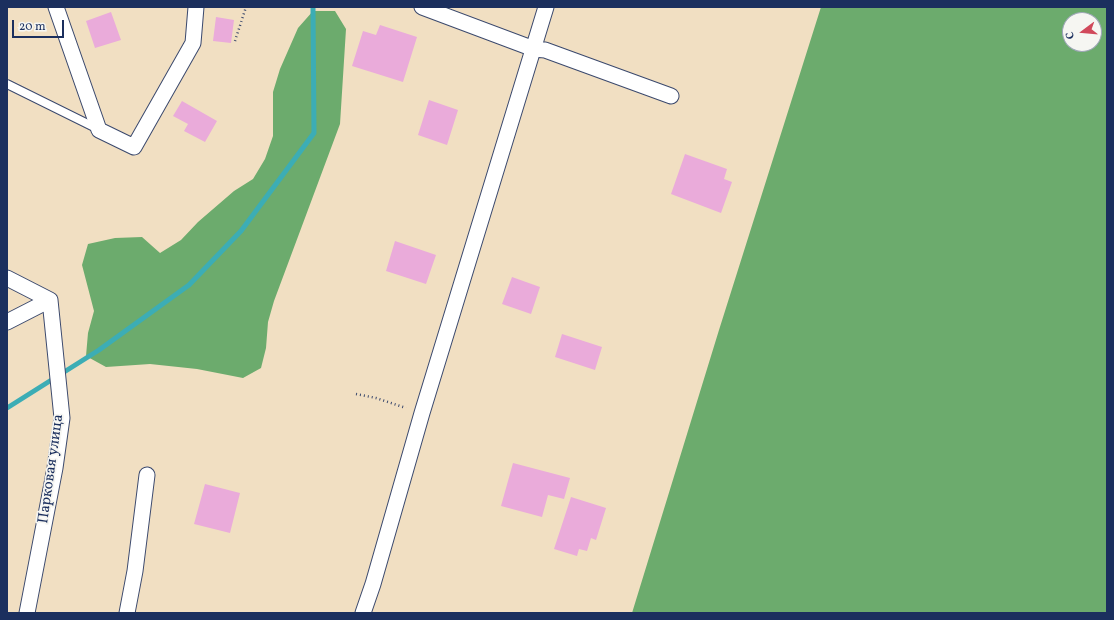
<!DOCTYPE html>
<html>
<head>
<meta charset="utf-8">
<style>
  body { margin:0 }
  #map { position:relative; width:1114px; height:620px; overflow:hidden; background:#f1dfc2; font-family:Vollkorn,serif }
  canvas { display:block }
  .frame { position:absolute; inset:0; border:8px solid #1b2f5e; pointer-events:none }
  .north { position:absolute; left:1062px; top:12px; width:40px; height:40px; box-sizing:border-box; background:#f6f6f2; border:1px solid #9ea6b7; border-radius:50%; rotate:254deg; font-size:11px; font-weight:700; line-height:16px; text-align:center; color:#1b2f5e }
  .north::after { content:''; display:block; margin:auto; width:14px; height:18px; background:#d1495b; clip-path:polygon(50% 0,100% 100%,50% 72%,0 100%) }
  .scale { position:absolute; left:12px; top:20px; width:52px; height:18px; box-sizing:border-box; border:2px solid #1b2f5e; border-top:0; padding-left:5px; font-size:12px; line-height:14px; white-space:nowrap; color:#1b2f5e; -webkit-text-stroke:3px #f6f6f2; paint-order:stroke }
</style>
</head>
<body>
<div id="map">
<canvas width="1114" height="620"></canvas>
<div class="frame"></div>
<div class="north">С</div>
<div class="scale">20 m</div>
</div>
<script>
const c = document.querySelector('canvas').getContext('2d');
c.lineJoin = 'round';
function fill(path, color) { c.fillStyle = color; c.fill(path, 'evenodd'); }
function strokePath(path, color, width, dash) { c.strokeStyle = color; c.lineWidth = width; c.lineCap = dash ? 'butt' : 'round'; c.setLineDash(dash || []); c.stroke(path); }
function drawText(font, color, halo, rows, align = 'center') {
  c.font = font + ' Vollkorn,serif'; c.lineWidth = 3.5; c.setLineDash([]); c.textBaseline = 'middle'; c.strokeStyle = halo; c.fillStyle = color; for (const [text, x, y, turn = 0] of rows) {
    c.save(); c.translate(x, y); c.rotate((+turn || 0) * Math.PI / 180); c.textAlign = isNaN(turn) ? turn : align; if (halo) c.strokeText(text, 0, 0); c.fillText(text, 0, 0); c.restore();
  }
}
const forest = new Path2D(`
  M821 7H1107V613H632L719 330ZM1070 20H1094V44H1070Z
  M313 11H335L346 29 340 124 274 301 268 322 266 348 261 368 243 378 197 369 150 364 106 367 86 356 88 333 94 311 82 265 88 244 115 238 142 237 160 253 181 240 198 222 234 191 253 179 265 159 273 136V92L280 69 298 28Z`);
const stream = new Path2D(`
  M7 408 99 350 189 285 241 231 314 133 313 7`);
const building = new Path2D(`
  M111 12 121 40 95 48 86 21Z
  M216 17 234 20 231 43 213 41Z
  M380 25 417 37 403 82 352 66 363 31 376 35Z
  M429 100 458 110 447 145 418 135Z
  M182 101 217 121 205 142 184 131 188 124 173 116Z
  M685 154 727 169 724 179 732 182 721 213 671 194Z
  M395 241 436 255 426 284 386 271Z
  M512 277 540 287 531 314 502 304Z
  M562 334 602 347 595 370 555 357Z
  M513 463 570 478 564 499 548 495 542 517 501 506Z
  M205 484 240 493 230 533 194 524Z
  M571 497 606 508 596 540 591 538 587 551 579 549 577 556 554 549Z`);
const path = new Path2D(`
  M235 41 246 7
  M356 394 376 398 406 408`);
const service = new Path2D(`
  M7 84 98 129`);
const minor = new Path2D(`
  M56 7 99 130 134 147 193 43 196 7
  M422 7 534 49 545 50 671 96
  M7 278 50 300
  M7 322 50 300
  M27 613 55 468 62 418 50 300
  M127 613 135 571 147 475
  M363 613 373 584 422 413 546 7`);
const streetNames = [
  ["Парковая улица",52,469,-82]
];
fill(forest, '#6cab6d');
strokePath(stream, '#3cadb5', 5);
fill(building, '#eaabda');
strokePath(service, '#3b496d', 10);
strokePath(minor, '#3b496d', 17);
strokePath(path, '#3b496d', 2.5, [1, 3]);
strokePath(service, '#fff', 8);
strokePath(minor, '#fff', 15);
drawText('15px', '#1b2f5e', '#f6f6f2', streetNames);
</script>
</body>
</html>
